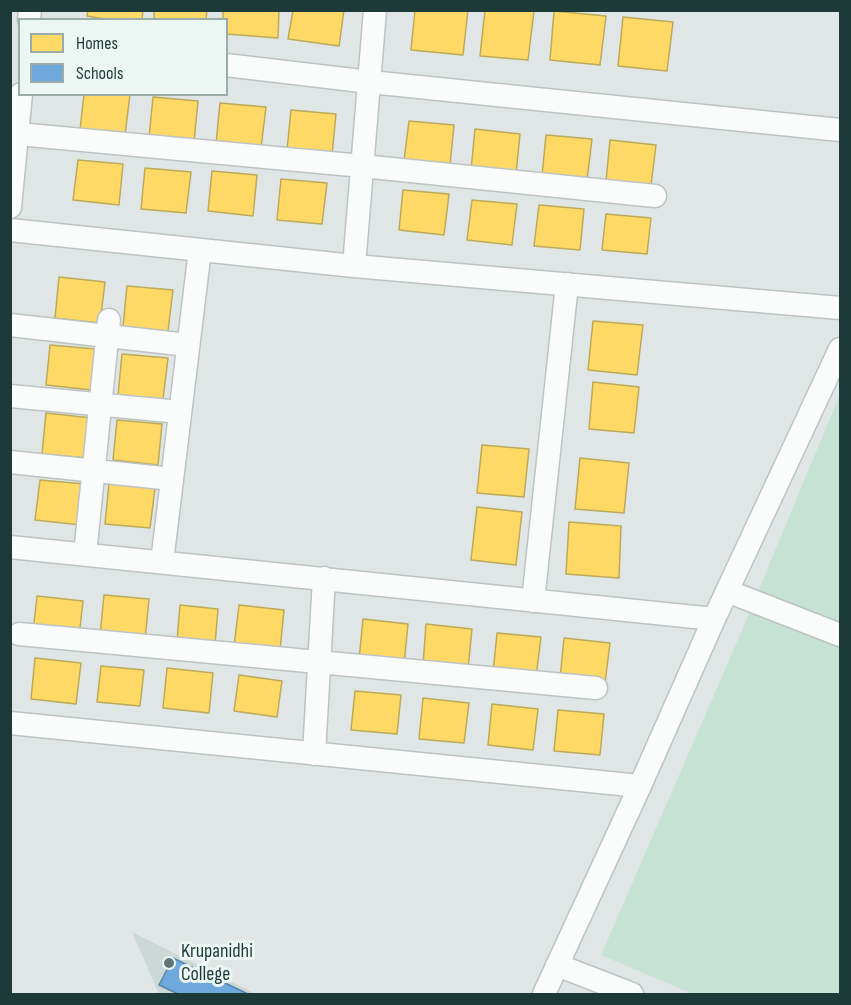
<!DOCTYPE html>
<html>
<head>
<meta charset="utf-8">
<style>
  body { margin:0 }
  #map { position:relative; width:851px; height:1005px; overflow:hidden; background:#e0e6e5; font-family:"Sofia Sans Condensed",sans-serif }
  canvas { display:block }
  .frame { position:absolute; inset:0; border:12px solid #1c3b38; pointer-events:none }
  .legend { position:absolute; left:18px; top:18px; width:210px; height:78px; box-sizing:border-box; background:#ecf7f3; border:2px solid #99aca8; margin:0; padding:8px 10px; list-style:none; font-size:18px; color:#1c3b38 }
  .legend li { display:flex; align-items:center; gap:12px; height:30px }
  .legend b { width:30px; border:2px solid #99aca8 }
</style>
</head>
<body>
<div id="map">
<canvas width="851" height="1005"></canvas>
<div class="frame"></div>
<ul class="legend">
<li><b style="height:16px;background:#ffd966"></b>Homes</li>
<li><b style="height:16px;background:#6fa8dc"></b>Schools</li>
</ul>
</div>
<script>
const c = document.querySelector('canvas').getContext('2d');
c.lineJoin = 'round';
function fill(path, color) { c.fillStyle = color; c.fill(path, 'evenodd'); }
function strokePath(path, color, width, dash) { c.strokeStyle = color; c.lineWidth = width; c.lineCap = dash ? 'butt' : 'round'; c.setLineDash(dash || []); c.stroke(path); }
function drawText(font, color, halo, rows, align = 'center') {
  c.font = font + ' "Sofia Sans Condensed",sans-serif'; c.lineWidth = 6; c.setLineDash([]); c.textBaseline = 'middle'; c.strokeStyle = halo; c.fillStyle = color; for (const [text, x, y, turn = 0] of rows) {
    c.save(); c.translate(x, y); c.rotate((+turn || 0) * Math.PI / 180); c.textAlign = isNaN(turn) ? turn : align; if (halo) c.strokeText(text, 0, 0); c.fillText(text, 0, 0); c.restore();
  }
}
const built = new Path2D(`
  M132 932 256 994H159Z`);
const green = new Path2D(`
  M840 394V994H693L601 955 743 628Z`);
const homes = new Path2D(`
  M88 10H143L142 20H110L87 16Z
  M154 10H207L206 20H154Z
  M223 10H279L278 38 226 34V20H223Z
  M293 10H344L339 46 288 39Z
  M415 10H468L463 55 411 50Z
  M485 10 534 11 528 60 480 56Z
  M554 11 606 16 600 65 550 60Z
  M623 17 673 22 667 71 618 66Z
  M84 94H130L125 135 80 130Z
  M153 97 198 101 194 142 149 138Z
  M220 103 266 107 261 148 216 144Z
  M291 110 336 114 332 155 287 150Z
  M409 121 454 125 450 165 404 161Z
  M475 129 520 134 516 174 471 170Z
  M546 135 592 139 587 180 542 176Z
  M610 140 656 145 651 185 606 181Z
  M78 160 123 164 119 205 73 200Z
  M145 168 191 172 186 213 141 209Z
  M212 171 257 175 253 216 208 211Z
  M281 179 327 183 322 224 277 220Z
  M403 190 449 194 444 235 399 230Z
  M472 200 517 204 512 245 467 240Z
  M539 205 584 209 580 250 534 246Z
  M606 214 651 218 647 254 602 250Z
  M59 277 105 282 100 323 55 318Z
  M127 286 173 290 168 331 123 327Z
  M593 321 643 325 637 375 588 370Z
  M50 345 96 349 91 390 46 385Z
  M122 354 168 358 163 399 118 395Z
  M593 382 639 387 634 433 589 429Z
  M46 413 92 418 87 458 42 454Z
  M117 420 162 424 158 465 113 460Z
  M482 445 529 449 524 497 477 493Z
  M580 458 629 463 624 513 575 509Z
  M40 480 85 484 81 525 35 520Z
  M109 483 155 488 150 528 105 524Z
  M477 507 522 512 516 565 471 560Z
  M569 522 621 526 619 578 566 574Z
  M104 595 149 599 145 640 100 635Z
  M37 596 83 601 79 637 33 632Z
  M180 605 218 609 215 644 177 641Z
  M239 605 284 610 280 650 234 646Z
  M363 619 408 624 404 664 359 660Z
  M426 624 472 629 468 669 423 665Z
  M497 633 541 637 536 677 493 673Z
  M564 638 610 643 605 683 560 679Z
  M35 658 81 663 76 704 31 699Z
  M101 666 144 670 140 706 97 702Z
  M167 668 213 673 209 713 163 708Z
  M239 675 282 681 277 717 234 711Z
  M355 691 401 695 397 734 351 730Z
  M423 698 469 703 464 743 419 739Z
  M492 704 538 709 533 750 488 745Z
  M558 710 604 714 600 755 554 751Z`);
const schools = new Path2D(`
  M173 958 248 994H178L159 985Z`);
const minor = new Path2D(`
  M29 20 30 10
  M226 65 370 82 840 130
  M18 134 362 166 655 196
  M10 207 21 94
  M10 230 354 266 840 308
  M354 266 375 10
  M10 325 188 345
  M10 396 180 412
  M10 462 172 479
  M10 547 714 619
  M85 554 109 320
  M162 562 200 250
  M727 591 840 635
  M533 601 567 284
  M19 634 596 688
  M10 723 640 786
  M314 754 324 578
  M557 965 632 994
  M544 994 640 786 714 619 840 349`);
const markers = [
  [169,963,6,"#617775"]
];
const poiNames = [
  ["Krupanidhi",181,952],
  ["College",181,975]
];
fill(built, '#cdd8d6');
fill(green, '#c6e2d4');
fill(homes, '#ffd966');
strokePath(homes, '#bbaa58', 1.5);
fill(schools, '#6fa8dc');
strokePath(schools, '#5687ab', 1.5);
strokePath(minor, '#bdc3c2', 25);
strokePath(minor, '#fafbfb', 22);
for (const [x, y, r, color] of markers) { const dot = new Path2D(); dot.arc(x, y, r, 0, 2 * Math.PI); c.fillStyle = color; c.fill(dot); strokePath(dot, '#ecf7f3', 2); }
drawText('20px', '#1c3b38', '#ecf7f3', poiNames, 'left');
</script>
</body>
</html>
